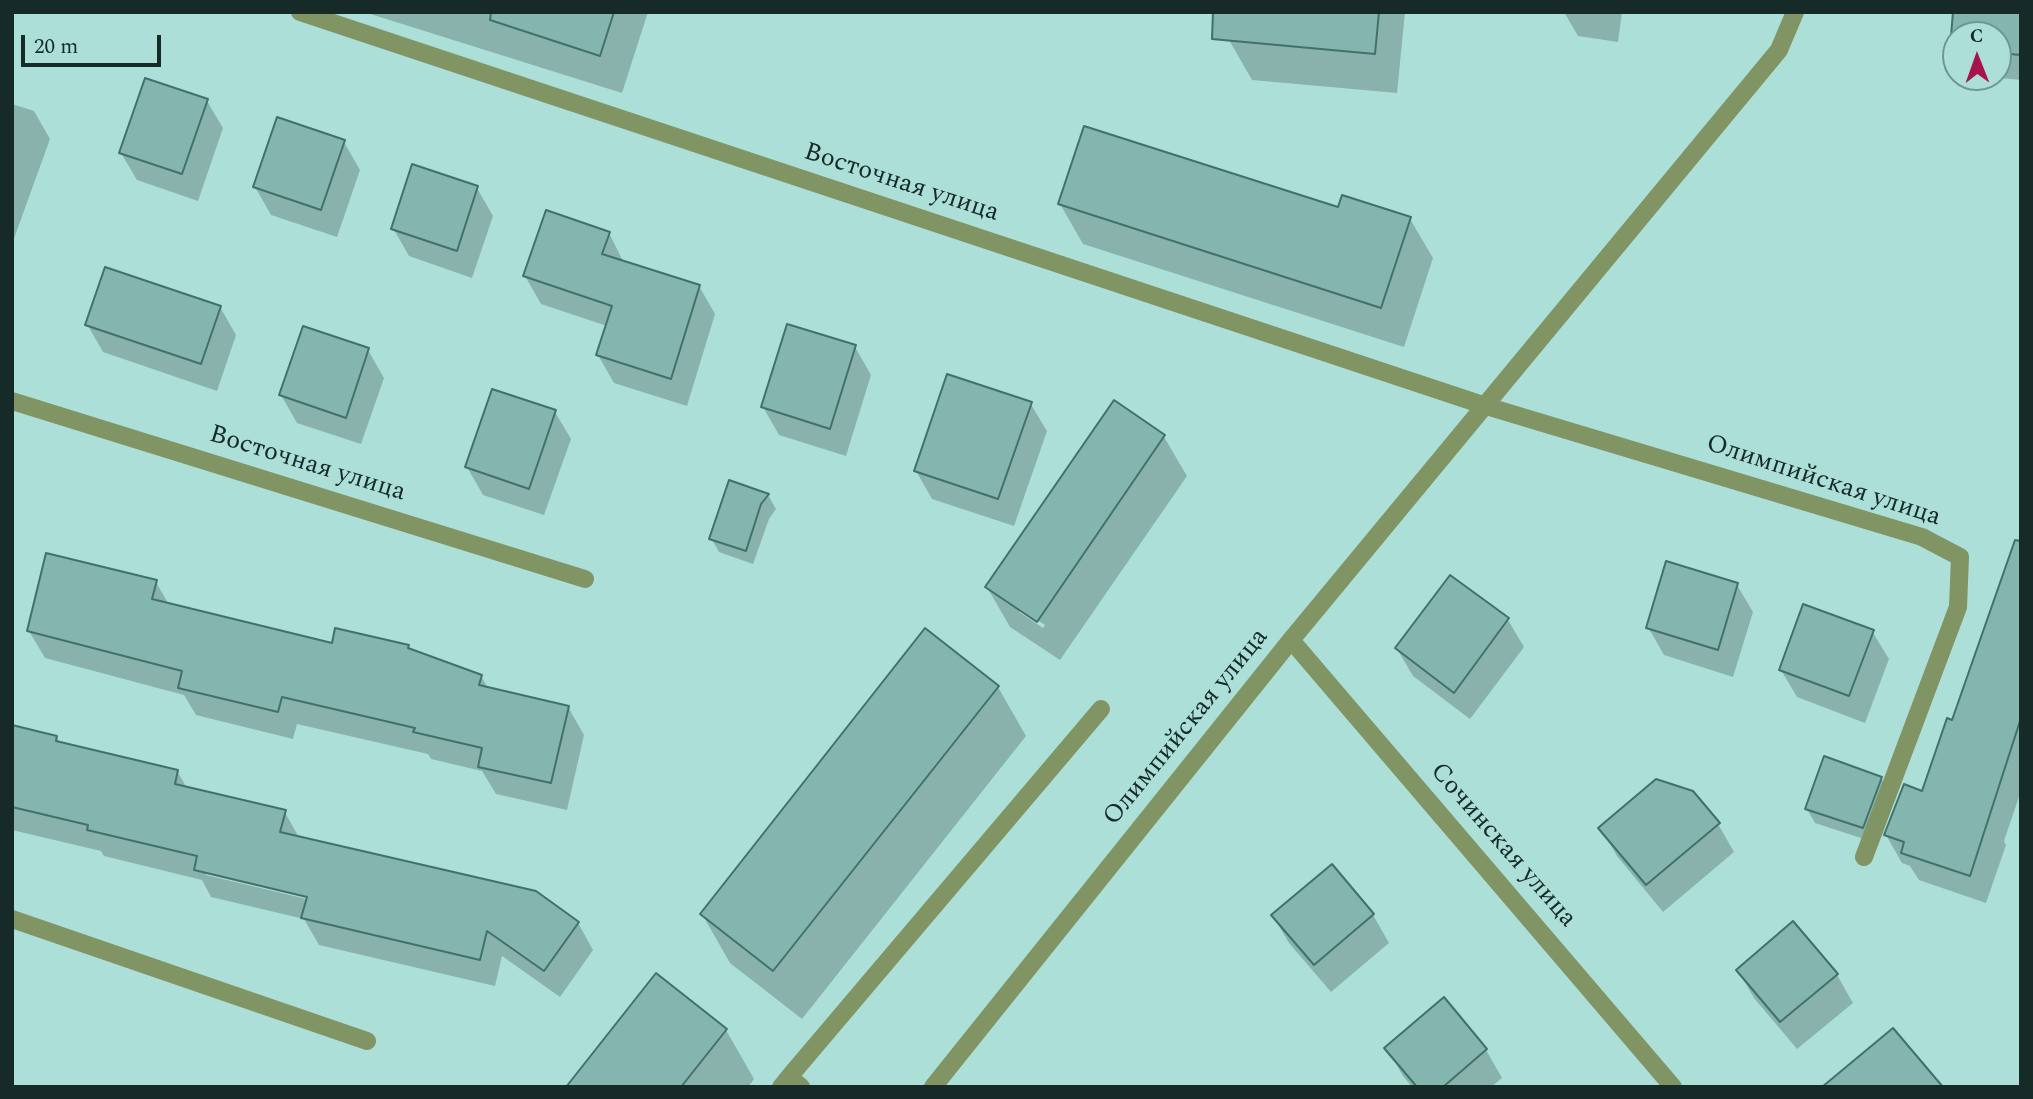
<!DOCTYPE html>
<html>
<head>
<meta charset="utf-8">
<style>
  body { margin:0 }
  #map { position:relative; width:2033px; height:1099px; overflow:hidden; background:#acdfd8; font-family:Spectral,serif }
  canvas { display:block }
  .frame { position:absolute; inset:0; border:14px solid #162a27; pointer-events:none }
  .north { position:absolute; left:1942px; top:21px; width:70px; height:70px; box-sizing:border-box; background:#acdfd8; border:2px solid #709791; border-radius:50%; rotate:359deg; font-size:19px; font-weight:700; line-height:28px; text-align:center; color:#162a27 }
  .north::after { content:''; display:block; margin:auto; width:24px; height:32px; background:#a7134d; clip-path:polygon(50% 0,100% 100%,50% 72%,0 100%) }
  .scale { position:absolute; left:21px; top:35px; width:140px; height:32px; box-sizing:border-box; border:4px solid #162a27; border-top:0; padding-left:9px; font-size:21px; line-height:24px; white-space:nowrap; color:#162a27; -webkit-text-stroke:5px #acdfd8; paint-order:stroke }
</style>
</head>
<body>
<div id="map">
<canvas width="2033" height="1099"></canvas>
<div class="frame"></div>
<div class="north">С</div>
<div class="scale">20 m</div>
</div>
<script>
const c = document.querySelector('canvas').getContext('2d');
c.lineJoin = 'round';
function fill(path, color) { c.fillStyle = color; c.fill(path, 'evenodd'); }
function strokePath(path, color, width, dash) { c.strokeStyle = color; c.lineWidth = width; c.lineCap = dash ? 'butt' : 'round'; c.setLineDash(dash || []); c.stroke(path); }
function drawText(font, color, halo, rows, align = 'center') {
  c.font = font + ' Spectral,serif'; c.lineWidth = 5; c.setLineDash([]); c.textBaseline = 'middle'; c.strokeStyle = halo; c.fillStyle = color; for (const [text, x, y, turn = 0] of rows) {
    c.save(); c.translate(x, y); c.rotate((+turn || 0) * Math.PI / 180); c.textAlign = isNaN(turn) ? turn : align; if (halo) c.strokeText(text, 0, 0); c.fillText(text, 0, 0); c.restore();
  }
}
const shadow = new Path2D(`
  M364 12H648L622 93Z
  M1232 12H1405L1397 93 1252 80 1229 40Z
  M1564 12H1622L1618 42 1578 36Z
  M1955 12H2021V80L1988 77H1998V35H1956V55L1952 47Z
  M207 101 223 128 198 201 137 180 121 153Z
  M12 104 34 111 50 139 12 244Z
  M344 142 360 170 337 237 271 215 255 187Z
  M477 188 493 216 472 278 409 256 393 228Z
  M1060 204 1339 210 1410 219 1433 258 1404 347 1083 244Z
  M609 233 624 263 699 286 715 314 687 406 614 383 598 355 607 326 541 304 525 276Z
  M220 307 236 335 217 391 103 352 87 324Z
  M855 347 871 375 846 456 779 435 763 407Z
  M368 350 384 378 361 444 297 423 281 395Z
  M1030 403 1047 431 1014 526 932 499 916 471Z
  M1114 403 1164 437 1187 476 1060 660 1010 627 987 587ZM1019 608 1045 625 1043 628 1019 612Z
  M555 412 571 439 544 515 483 495 467 467Z
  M768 495 776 509 769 519 753 564 719 552 711 538Z
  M2021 574V791L2004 841 2006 845 1986 903 1919 880 1910 866 1902 863 1886 835 1923 793Z
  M1451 577 1508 620 1524 647 1470 719 1413 676 1397 649Z
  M156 582 169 605 333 645 407 646 410 651 481 676 489 690 568 707 584 735 567 810 496 794 482 771 431 759 428 754 297 724 293 739 196 715 184 695 45 658 29 631Z
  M1737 585 1753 612 1733 677 1664 655 1648 627Z
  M1872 631 1889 659 1865 723 1797 697 1781 670Z
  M998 687 1026 736 802 1019 730 963 702 914Z
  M12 727 56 737 59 743 177 771 187 788 284 811 300 839 578 923 593 950 560 997 502 956 495 986 319 945 304 919 211 897 202 880 104 856 101 851 12 830ZM206 871 315 897V901L206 875Z
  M1881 778 1889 792 1870 841 1815 823 1807 809Z
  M1718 824 1734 852 1663 912 1617 856 1601 828Z
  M1332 867 1373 915 1389 943 1331 992 1289 943 1273 916Z
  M1793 924 1837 975 1853 1003 1797 1049 1754 998 1738 970Z
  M1444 1000 1486 1050 1502 1078 1491 1087H1412L1403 1076 1387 1048Z
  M726 1030 754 1079 748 1087H568Z`);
const building = new Path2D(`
  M491 12H614L600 56 490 20Z
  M1213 12H1379L1375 54 1212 39Z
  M1953 12H2021V55L1998 53V35H1956V48H1950Z
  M145 78 208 99 182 174 119 153Z
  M277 117 345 140 321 210 253 187Z
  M1084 126 1338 207 1342 195 1411 217 1381 308 1058 204Z
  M412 164 478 186 457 251 391 229Z
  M546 210 610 232 602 254 700 285 671 379 596 355 612 306 523 276Z
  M105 267 221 306 201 364 85 325Z
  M787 324 856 345 830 429 761 407Z
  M303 326 369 348 346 418 279 395Z
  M947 374 1032 402 998 499 914 471Z
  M492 389 556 410 529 489 465 467Z
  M1114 400 1165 435 1037 622 985 587Z
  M729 480 769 494 761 504 746 551 709 539Z
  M2015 540 2021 541V718L1970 876 1901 853 1904 842 1884 835 1904 784 1922 791 1947 718 1952 720Z
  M46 553 157 580 152 599 332 643 335 628 409 645 408 648 482 675 479 685 569 706 551 783 478 767 482 748 413 732 415 728 282 697 278 712 178 688 182 671 27 631Z
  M1666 561 1738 583 1718 650 1646 628Z
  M1450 575 1509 618 1454 693 1395 648Z
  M1803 604 1874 630 1849 696 1779 670Z
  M925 628 999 686 773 971 700 914Z
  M12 725 57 736 56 741 178 770 175 784 286 810 280 832 536 891 579 922 544 971 487 931 480 960 301 918 307 897 194 870 197 856 87 830 88 825 12 807Z
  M1824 756 1882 777 1863 828 1805 809Z
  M1656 779 1693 791 1720 823 1646 885 1598 828Z
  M1332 864 1374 914 1314 965 1271 915Z
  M1793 921 1838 974 1780 1022 1736 970Z
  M656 973 727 1029 681 1087H566Z
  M1444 997 1487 1049 1443 1087H1417L1384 1048Z
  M1893 1028 1943 1087H1822Z`);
const service = new Path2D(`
  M789 1077 1101 709
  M781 1087 789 1077 801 1087`);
const minor = new Path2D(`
  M300 12 1486 406 1922 537 1960 557 1958 607 1864 857
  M12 401 585 579
  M1291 640 1673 1087
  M12 919 367 1041
  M933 1087 1291 640 1779 50 1795 12`);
const streetNames = [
  ["Восточная улица",901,184,18],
  ["Восточная улица",307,465,17],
  ["Олимпийская улица",1823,482,18],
  ["Олимпийская улица",1187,728,-51],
  ["Сочинская улица",1502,846,49]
];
fill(shadow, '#0003');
fill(building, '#84b5ae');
strokePath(building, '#41716b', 2);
strokePath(service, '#819463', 18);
strokePath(minor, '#819463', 18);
drawText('26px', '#162a27', '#acdfd8', streetNames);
</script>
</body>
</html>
